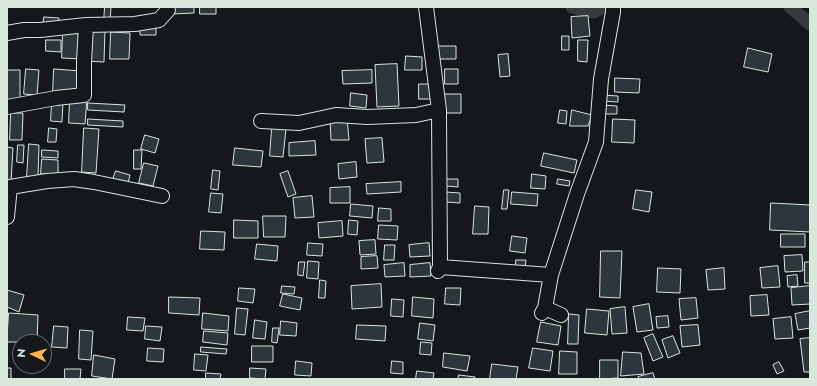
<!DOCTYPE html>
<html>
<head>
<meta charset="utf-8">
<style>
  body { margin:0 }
  #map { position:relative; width:817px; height:386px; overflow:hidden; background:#14181c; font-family:Jost,sans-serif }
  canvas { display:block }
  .frame { position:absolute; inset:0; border:8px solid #d8e6dc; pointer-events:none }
  .north { position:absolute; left:12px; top:334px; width:40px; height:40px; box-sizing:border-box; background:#14181c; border:1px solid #626a69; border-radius:50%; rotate:275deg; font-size:11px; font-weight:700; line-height:16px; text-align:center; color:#d8e6dc }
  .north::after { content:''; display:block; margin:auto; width:14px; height:18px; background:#ffb74d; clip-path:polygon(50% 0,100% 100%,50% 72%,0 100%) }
</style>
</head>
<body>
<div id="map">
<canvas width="817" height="386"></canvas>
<div class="frame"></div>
<div class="north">N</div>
</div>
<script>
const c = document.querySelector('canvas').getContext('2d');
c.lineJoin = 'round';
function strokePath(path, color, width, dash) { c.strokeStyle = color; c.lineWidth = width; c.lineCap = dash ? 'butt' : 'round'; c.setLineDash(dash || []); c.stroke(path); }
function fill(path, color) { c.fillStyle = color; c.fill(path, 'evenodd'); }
const canal = new Path2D(`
  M572 7 593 12 604 7
  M790 7 810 24`);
const building = new Path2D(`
  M105 7H111L110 22 104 21Z
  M173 7H194V13L173 14Z
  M200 7H216V14H200Z
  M588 16 590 36 572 38 571 17Z
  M44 17 59 18V27H43Z
  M156 25V35H140V26Z
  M88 28 105 29 104 62 86 61Z
  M63 32 82 33 81 59 62 58Z
  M111 32 130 33 129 59H110Z
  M562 36H569V50H562Z
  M46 40H61V52L46 51Z
  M578 40H588L587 62 578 61Z
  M437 46H456V59H437Z
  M748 48 772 54 768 72 744 67Z
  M508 54 510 76 500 77 498 55Z
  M406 56 422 57V70H405Z
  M397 64 399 106 377 107 375 65Z
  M26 69 39 70 37 95 24 94Z
  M54 69 81 71 80 94 53 93Z
  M445 69H458V84H445Z
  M7 70H20V100H7Z
  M372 70V83L343 84 342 71Z
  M615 78 640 79 639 93 615 92Z
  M419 84H432V99H419Z
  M351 93 367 95 366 108 350 106Z
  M443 94H461V113H442Z
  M602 95 618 96V102L601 101Z
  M70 98H87L85 124 69 123Z
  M52 101 63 102 62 122 51 121Z
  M88 103 125 105 124 112 88 110Z
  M604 105 617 106V114H603Z
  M560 110 567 111 566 124 558 123Z
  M572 110 592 115 588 126H570Z
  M11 113H23L22 140H10Z
  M347 117 349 140H331L330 118Z
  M88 119 123 121V127L88 125Z
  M613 119 635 120 634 143 612 142Z
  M49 128 57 129 56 142H48Z
  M84 128 99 129 96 173 82 172Z
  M272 128 286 129 283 157 270 156Z
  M145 135 159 139 155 153 141 149Z
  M382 138 384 162 367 163 365 139Z
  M315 141 316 155 289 156V143Z
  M29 144 39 145 38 178 27 177Z
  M18 145H24L23 163 17 162Z
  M7 147 13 148 11 182 7 181Z
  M235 148 263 151 261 167 233 165Z
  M42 150 58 151V158L42 157Z
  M134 150H142L141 169H134Z
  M544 153 577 160 574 173 541 166Z
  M42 159 58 160V175L41 174Z
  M356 162 357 177 339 179 338 164Z
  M144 163 158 166 153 186 139 183Z
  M213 170 220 171 218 190 211 189Z
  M116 171 130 175 128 183 113 179Z
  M288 171 296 194 288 197 280 174Z
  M532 174 546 176 545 189 531 188Z
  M446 179H458V187L446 186Z
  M558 179 570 181 569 186 557 184Z
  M401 182V192L367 194 366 184Z
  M350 187V203H330V188Z
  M504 190H509L507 209H502Z
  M636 190 652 192 649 212 633 209Z
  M446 192 460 193V203L446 202Z
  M512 192 538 194 537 206 511 204Z
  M211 193 223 194 221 213 209 212Z
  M312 196 314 217 295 218 293 198Z
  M771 203 810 205V232L770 230Z
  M351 204 373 206 372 218 350 216Z
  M475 206 489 207 488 234H473Z
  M379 208 391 209V221H378Z
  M263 216H286L285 237H264Z
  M234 220 258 221V238H234Z
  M349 220 358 221 357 235 348 234Z
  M342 221 343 236 319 238 318 223Z
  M379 225 398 226 397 240 378 239Z
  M201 231 225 232 224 250 200 249Z
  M781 234H805V247H781Z
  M512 236 527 238 525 253 510 251Z
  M375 240 376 254 360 255 359 241Z
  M308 243 323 244 322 256 307 255Z
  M429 243 430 256 410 257 409 245Z
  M257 244 278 246 277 261 255 259Z
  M385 245H395L394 260H384Z
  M601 251H622L620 298 600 297Z
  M802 255 803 271 785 272 784 256Z
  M377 256 378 268 361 269V257Z
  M516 260H526L525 269 516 268Z
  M308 261 319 262 318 279 307 278Z
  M299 262H305L303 276 298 275Z
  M805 262H810V283H805Z
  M404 263 405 276 385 277 384 265Z
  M430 263 431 276 410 277V265Z
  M778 266 780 287 762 288 760 268Z
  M658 268 681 269 680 293 657 292Z
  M724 268 725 289 708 290 706 270Z
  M797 275 798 286 788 287 787 276Z
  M320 280 326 281 325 298H319Z
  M381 284 382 307 352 309 351 286Z
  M282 286 295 287 294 294 281 293Z
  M810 286V304L792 305 791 288Z
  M239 288 255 289 253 303 238 301Z
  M446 288H461L460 305 445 304Z
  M7 290 24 295 19 312 7 307Z
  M283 294 302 298 300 310 280 306Z
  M767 295 769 315 751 316 750 296Z
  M169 297 200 298 199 315 169 313Z
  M413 297 434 299 433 318 412 316Z
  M696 298 698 318 681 320 679 299Z
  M392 299 404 300 403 317 391 316Z
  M649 304 653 330 637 332 633 307Z
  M625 307 627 333 612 334 610 309Z
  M237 308 248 309 245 335 235 334Z
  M587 309 609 311 607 335 585 333Z
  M810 311V328L798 330 795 314Z
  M9 313 38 315 37 342H7Z
  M203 313 229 316 228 331 202 329Z
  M569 314 579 315 578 344H568Z
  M668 316 669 327 657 328 656 317Z
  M128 317 145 318 143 331 127 330Z
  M791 317 793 338 775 339 773 319Z
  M255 320 267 322 265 339 253 338Z
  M281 321 297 323 296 336 280 335Z
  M541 322 561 326 558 345 537 342Z
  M420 323 435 325 433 341 418 339Z
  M357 325 386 326 385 341 356 339Z
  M698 325 700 345 682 347 680 326Z
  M54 326 68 327 67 348 52 347Z
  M146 326 162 327 160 341 145 339Z
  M273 328H279L277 343 272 342Z
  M80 330 93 331 91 360 79 359Z
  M204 331 228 333 227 345 203 342Z
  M653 334 663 357 653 361 644 338Z
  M673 336 680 353 668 358 662 340Z
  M810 338V372H804L800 339Z
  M421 342 432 343 431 355 420 354Z
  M252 346H273V362H252Z
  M201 347 227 349 226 354 201 352Z
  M148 348 164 349 163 362 147 361Z
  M533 348 553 351 550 371 529 368Z
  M560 351 577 352V374H559Z
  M623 352 641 353 644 374 621 376Z
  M444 353 470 356 467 371 443 367Z
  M195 354 208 355 206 371 194 370Z
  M94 355 115 359 112 379 92 376Z
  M600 360H618V378L600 379Z
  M296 361 312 363 311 376 295 375Z
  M392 361 403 362V374L391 373Z
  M779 362 784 371 777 374 773 365Z
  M492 364 518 367 516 379H490Z
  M7 368H11V379H7Z
  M250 368 266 369 265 379 250 378Z
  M65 369H81L80 379H65Z
  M417 371 434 373 433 379H416Z
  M206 373 221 374 220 379H206Z
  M653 373 655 379H638V377Z
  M459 375 475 377V379H458Z`);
const minor = new Path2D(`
  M426 7 439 110
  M7 33 24 30H40L86 25 135 24 159 20 168 10
  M7 107 56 98 84 95V62L86 25
  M261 121 299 123 336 115 367 117 416 115 439 110 440 267 438 271
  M7 217 10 187 47 181 74 179 94 182 162 196
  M440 267 551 275
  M545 308 561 315
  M542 313 545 308 551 275 577 194 596 142 601 79 613 12V7`);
strokePath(canal, '#363b3e', 13);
fill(building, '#2c363c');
strokePath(building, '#d8e6dc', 1);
strokePath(minor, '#d8e6dc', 16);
strokePath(minor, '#14181c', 14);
</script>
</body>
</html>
